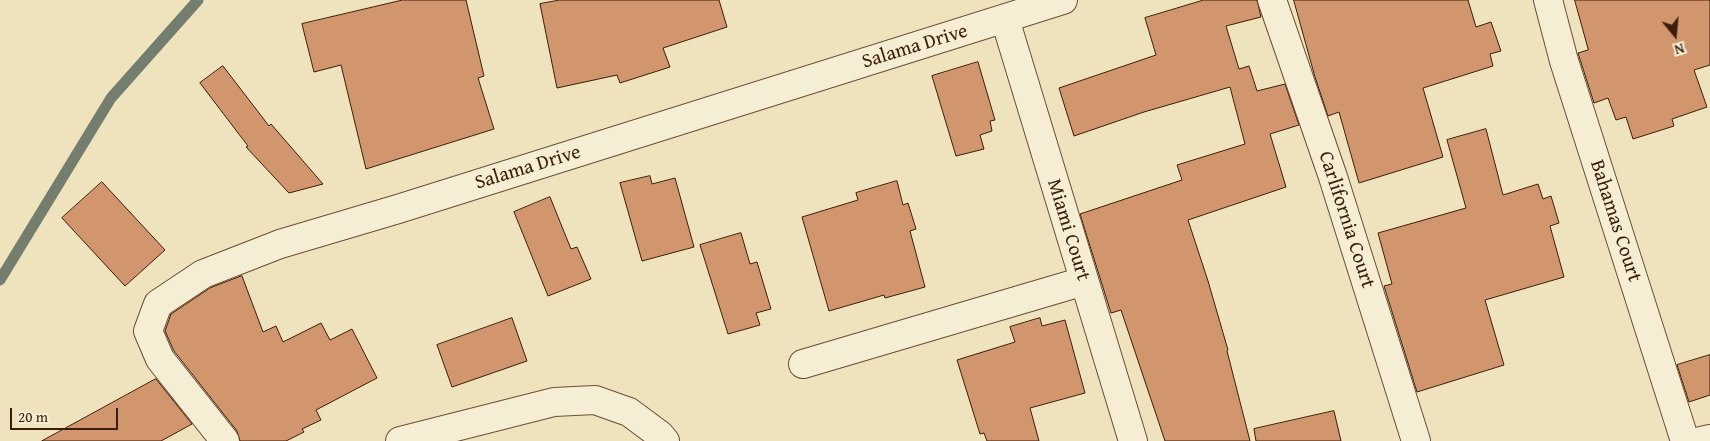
<!DOCTYPE html>
<html>
<head>
<meta charset="utf-8">
<style>
  body { margin:0 }
  #map { position:relative; width:1710px; height:441px; overflow:hidden; background:#efe3bd; font-family:"Gentium Book Plus",serif }
  canvas { display:block }
  .north { position:absolute; left:1650px; top:10px; width:50px; height:50px; -webkit-text-stroke:4px #f5edd4; paint-order:stroke; rotate:163deg; font-size:14px; font-weight:700; line-height:20px; text-align:center; color:#3b1e09 }
  .north::after { content:''; display:block; margin:auto; width:18px; height:22px; background:#3b1e09; clip-path:polygon(50% 0,100% 100%,50% 72%,0 100%) }
  .scale { position:absolute; left:10px; top:408px; width:108px; height:22px; box-sizing:border-box; border:2px solid #3b1e09; border-top:0; padding-left:6px; font-size:15px; line-height:18px; white-space:nowrap; color:#3b1e09; -webkit-text-stroke:4px #f5edd4; paint-order:stroke }
</style>
</head>
<body>
<div id="map">
<canvas width="1710" height="441"></canvas>
<div class="north">N</div>
<div class="scale">20 m</div>
</div>
<script>
const c = document.querySelector('canvas').getContext('2d');
c.lineJoin = 'round';
function strokePath(path, color, width, dash) { c.strokeStyle = color; c.lineWidth = width; c.lineCap = dash ? 'butt' : 'round'; c.setLineDash(dash || []); c.stroke(path); }
function fill(path, color) { c.fillStyle = color; c.fill(path, 'evenodd'); }
function drawText(font, color, halo, rows, align = 'center') {
  c.font = font + ' "Gentium Book Plus",serif'; c.lineWidth = 5; c.setLineDash([]); c.textBaseline = 'middle'; c.strokeStyle = halo; c.fillStyle = color; for (const [text, x, y, turn = 0] of rows) {
    c.save(); c.translate(x, y); c.rotate((+turn || 0) * Math.PI / 180); c.textAlign = isNaN(turn) ? turn : align; if (halo) c.strokeText(text, 0, 0); c.fillText(text, 0, 0); c.restore();
  }
}
const stream = new Path2D(`
  M0 280 111 98 198 0`);
const building = new Path2D(`
  M403 0H466L484 76 478 78 494 129 366 169 341 65 314 72 302 24Z
  M560 0H719L727 27 663 48 670 67 620 83 617 75 557 88 540 4Z
  M1204 0H1257L1261 17 1226 26 1239 69 1249 66 1257 91 1285 84 1299 125 1270 134 1286 187 1188 220 1208 281 1228 350 1227 351 1250 441H1165L1121 310 1111 313 1080 214 1182 180 1177 165 1245 144 1230 87 1144 112 1074 136 1059 88 1156 55 1145 18Z
  M1294 0H1468L1476 27 1491 22 1501 51 1490 54 1493 66 1423 88 1443 157 1359 183 1339 112 1328 116 1315 77Z
  M1575 0H1710V65L1694 70 1707 107 1672 119 1674 126 1633 139 1626 117 1616 120 1608 98 1594 103 1578 53 1588 50Z
  M978 62 995 120 990 121 992 131 980 135 984 149 956 156 932 76Z
  M223 66 269 126 271 124 323 184 289 193 246 147 248 146 200 83Z
  M1486 129 1503 195 1538 184 1543 199 1551 196 1559 223 1550 226 1564 277 1485 300 1504 365 1417 392 1384 286 1392 284 1378 233 1466 208 1447 140Z
  M650 176 652 184 675 178 694 247 642 261 620 183Z
  M897 181 903 205 908 203 916 229 910 231 925 287 885 298 884 295 829 311 802 217 858 200 856 193Z
  M102 182 165 250 125 286 62 218Z
  M550 197 571 249 577 247 591 279 548 296 514 212Z
  M741 233 750 264 757 262 771 309 756 313 760 325 728 334 700 245Z
  M242 276 263 332 276 326 283 342 321 323 330 340 352 329 377 378 316 410 321 420 302 429 304 432 286 441H240L237 431 174 351 165 331 171 314 210 288Z
  M512 318 527 361 452 387 437 345Z
  M1040 318 1042 326 1065 320 1085 393 1030 408 1039 441H987L984 433 980 434 957 360 1015 342 1010 327Z
  M1710 355V395L1689 402 1677 365Z
  M156 379 192 424 161 441H42Z
  M1334 411 1341 441H1256L1254 429Z`);
const minor = new Path2D(`
  M1272 0 1333 177 1416 441
  M1548 0 1564 61 1685 441
  M1005 19 1133 441
  M803 364 1084 281
  M225 441 160 359 148 331 158 304 203 274 280 244 398 209 1063 0
  M400 441 554 402 595 400 629 412 660 435 665 441
  M1701 441 1710 439`);
const streetNames = [
  ["Salama Drive",915,47,-17],
  ["Salama Drive",528,168,-17],
  ["Carlifornia Court",1346,220,72],
  ["Bahamas Court",1615,221,72],
  ["Miami Court",1068,230,73]
];
strokePath(stream, '#747e6f', 11);
fill(building, '#d1966e');
strokePath(building, '#3b1e09', 1);
strokePath(minor, '#684f36', 30);
strokePath(minor, '#f5edd4', 28);
drawText('20px', '#3b1e09', '#f5edd4', streetNames);
</script>
</body>
</html>
